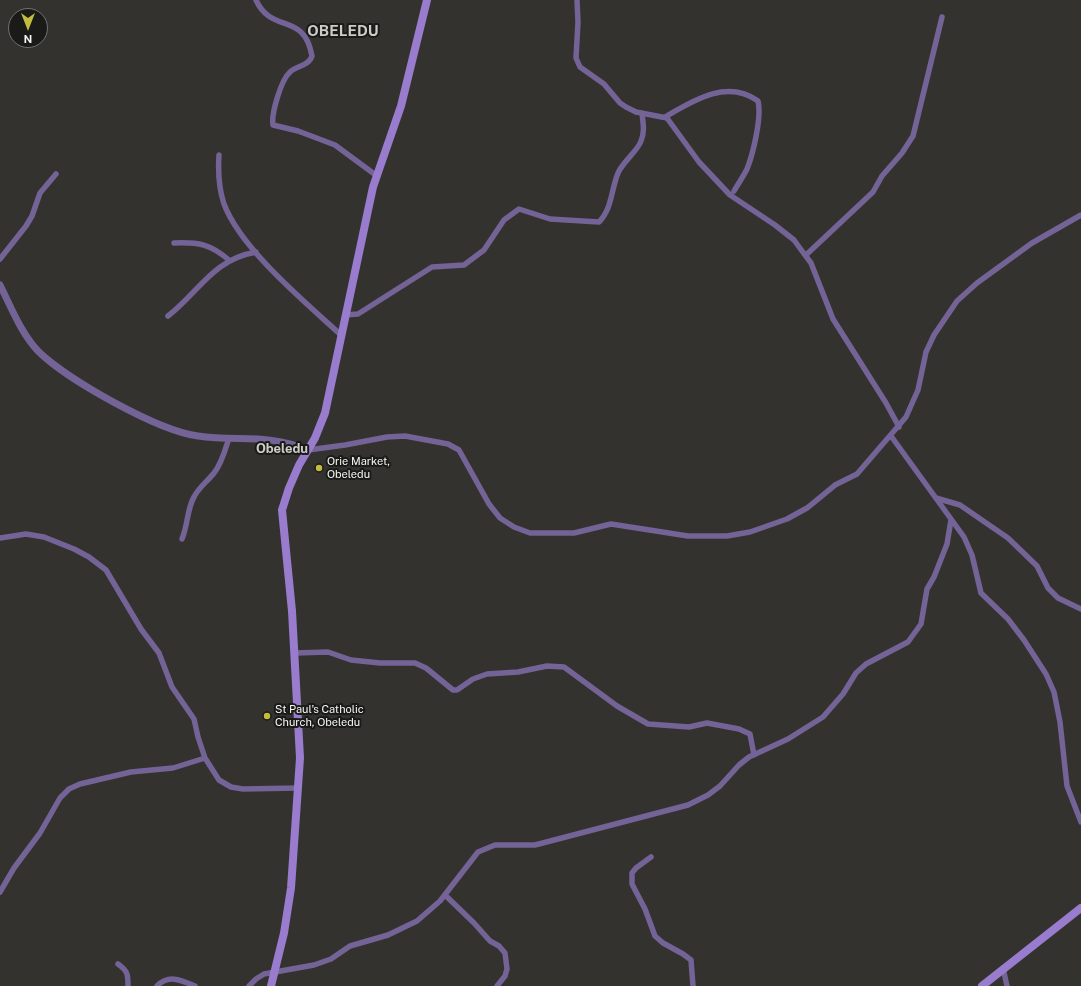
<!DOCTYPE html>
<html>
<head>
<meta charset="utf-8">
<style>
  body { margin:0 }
  #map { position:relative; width:1081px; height:986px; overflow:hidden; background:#33322e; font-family:"Public Sans",sans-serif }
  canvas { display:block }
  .north { position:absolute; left:8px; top:8px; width:40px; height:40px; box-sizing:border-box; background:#1a1a18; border:1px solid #72726f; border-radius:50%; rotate:180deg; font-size:11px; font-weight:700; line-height:16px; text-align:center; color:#f5f5f2 }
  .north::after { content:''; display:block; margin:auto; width:14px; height:18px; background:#c3bd3e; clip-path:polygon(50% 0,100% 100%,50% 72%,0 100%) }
</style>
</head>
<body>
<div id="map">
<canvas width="1081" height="986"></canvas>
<div class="north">N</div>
</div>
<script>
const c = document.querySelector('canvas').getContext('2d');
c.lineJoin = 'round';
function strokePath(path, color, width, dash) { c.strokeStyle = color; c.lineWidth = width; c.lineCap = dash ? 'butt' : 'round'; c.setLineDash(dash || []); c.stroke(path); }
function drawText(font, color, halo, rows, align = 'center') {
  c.font = font + ' "Public Sans",sans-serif'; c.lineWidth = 4; c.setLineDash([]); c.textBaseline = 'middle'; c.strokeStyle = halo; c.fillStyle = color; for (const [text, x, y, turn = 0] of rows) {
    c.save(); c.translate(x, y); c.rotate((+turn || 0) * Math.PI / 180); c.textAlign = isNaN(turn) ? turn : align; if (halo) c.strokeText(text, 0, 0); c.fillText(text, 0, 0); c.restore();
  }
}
const minor = new Path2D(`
  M256 0C272 35 304 11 312 56 309 66 296 66 290 72 281 80 271 114 273 125L298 131 335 145 377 176
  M577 0 578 22 576 58 580 67 604 84 620 103 626 107 636 112 667 118 699 162 730 195 775 225 794 240 802 251 811 263 833 319 886 403 899 427
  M665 117C694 100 727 79 758 101 762 117 753 154 747 169 743 177 738 184 734 191
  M219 155C218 170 219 189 224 204 241 249 305 302 341 335
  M174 243C199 242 210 244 229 260
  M806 255 873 192 882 176 902 153 913 136 942 17
  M0 259 26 226 32 216 40 193 56 174
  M345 315 358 314 432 267 464 265 484 250 504 220 519 209 550 219 599 222C613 208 611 187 619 171 625 160 638 150 641 141 645 132 643 123 642 113
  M168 316C200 291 212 260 256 252
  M891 436 964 537 972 555 981 593 1008 619 1024 640 1046 674 1054 692 1060 722 1067 786 1081 822
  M308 450 345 445 387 437 405 436 448 444 459 450 489 504 500 518 514 527 530 533H574L611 524 688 536H727L750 532 787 519 807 508 835 485 857 474 906 417 918 390 926 352 934 335 957 301 977 283 1032 243 1081 215
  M936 498 960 505 1008 538 1037 566 1048 588 1058 598 1081 609
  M0 538 26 534 44 537 74 549 89 557 106 570 141 629 159 653 172 687 194 719 198 737 205 758 219 780 231 787 243 789 298 788
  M182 539C188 525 187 509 194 497 199 487 208 481 214 473 222 463 225 450 229 438
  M295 653 328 652 351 660 380 663H415L426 668 453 690H457L473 679 487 674 518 672 547 666 564 667 617 706 648 724 689 727 707 723 739 729 750 734 754 755
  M651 857 636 868 632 873V884L645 909 655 936 663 943 683 954 691 960 693 986
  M0 892 14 868 40 833 60 798 69 789 80 784 131 772 173 768 205 758
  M445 895 474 923 490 941 499 946 505 953 507 969 505 976 497 986
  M118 964C128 971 128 975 128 986
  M1003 968 1007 986
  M157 986C169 974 181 980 195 986
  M249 986 256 979 264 974 314 965 331 959 350 946 388 935 417 921 440 901 478 852 495 845H535L558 839 688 805 708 795 720 786 739 765 749 757 788 739 823 717 843 694 856 673 866 664 908 642 921 624 927 589 934 577 947 544 951 520`);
const tertiary = new Path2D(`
  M0 285C11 307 21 333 38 351 66 379 158 431 198 436 238 442 267 433 308 450`);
const secondary = new Path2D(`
  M271 986 284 933 291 888 300 758 292 611 282 510 289 488 299 465 315 438 325 413 373 187 401 106 427 0
  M982 986 1081 908`);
const markers = [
  [319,468,4,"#c3bd3e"],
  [267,716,4,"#c3bd3e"]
];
const poiNames = [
  ["Orie Market,",327,462],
  ["Obeledu",327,475],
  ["St Paul's Catholic",275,710],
  ["Church, Obeledu",275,723]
];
const quarterNames = [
  ["Obeledu",282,449]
];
const districtNames = [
  ["OBELEDU",343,31]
];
strokePath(minor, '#746396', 5.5);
strokePath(tertiary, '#746396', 7);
strokePath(secondary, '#997cce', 8);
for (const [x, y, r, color] of markers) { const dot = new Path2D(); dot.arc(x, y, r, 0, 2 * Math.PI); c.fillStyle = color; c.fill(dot); strokePath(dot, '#1a1a18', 1.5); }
drawText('11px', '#f5f5f2', '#1a1a18', poiNames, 'left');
drawText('bold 13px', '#cdccc7', '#1a1a18', quarterNames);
drawText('bold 15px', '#cdccc7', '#1a1a18', districtNames);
</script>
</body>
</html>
